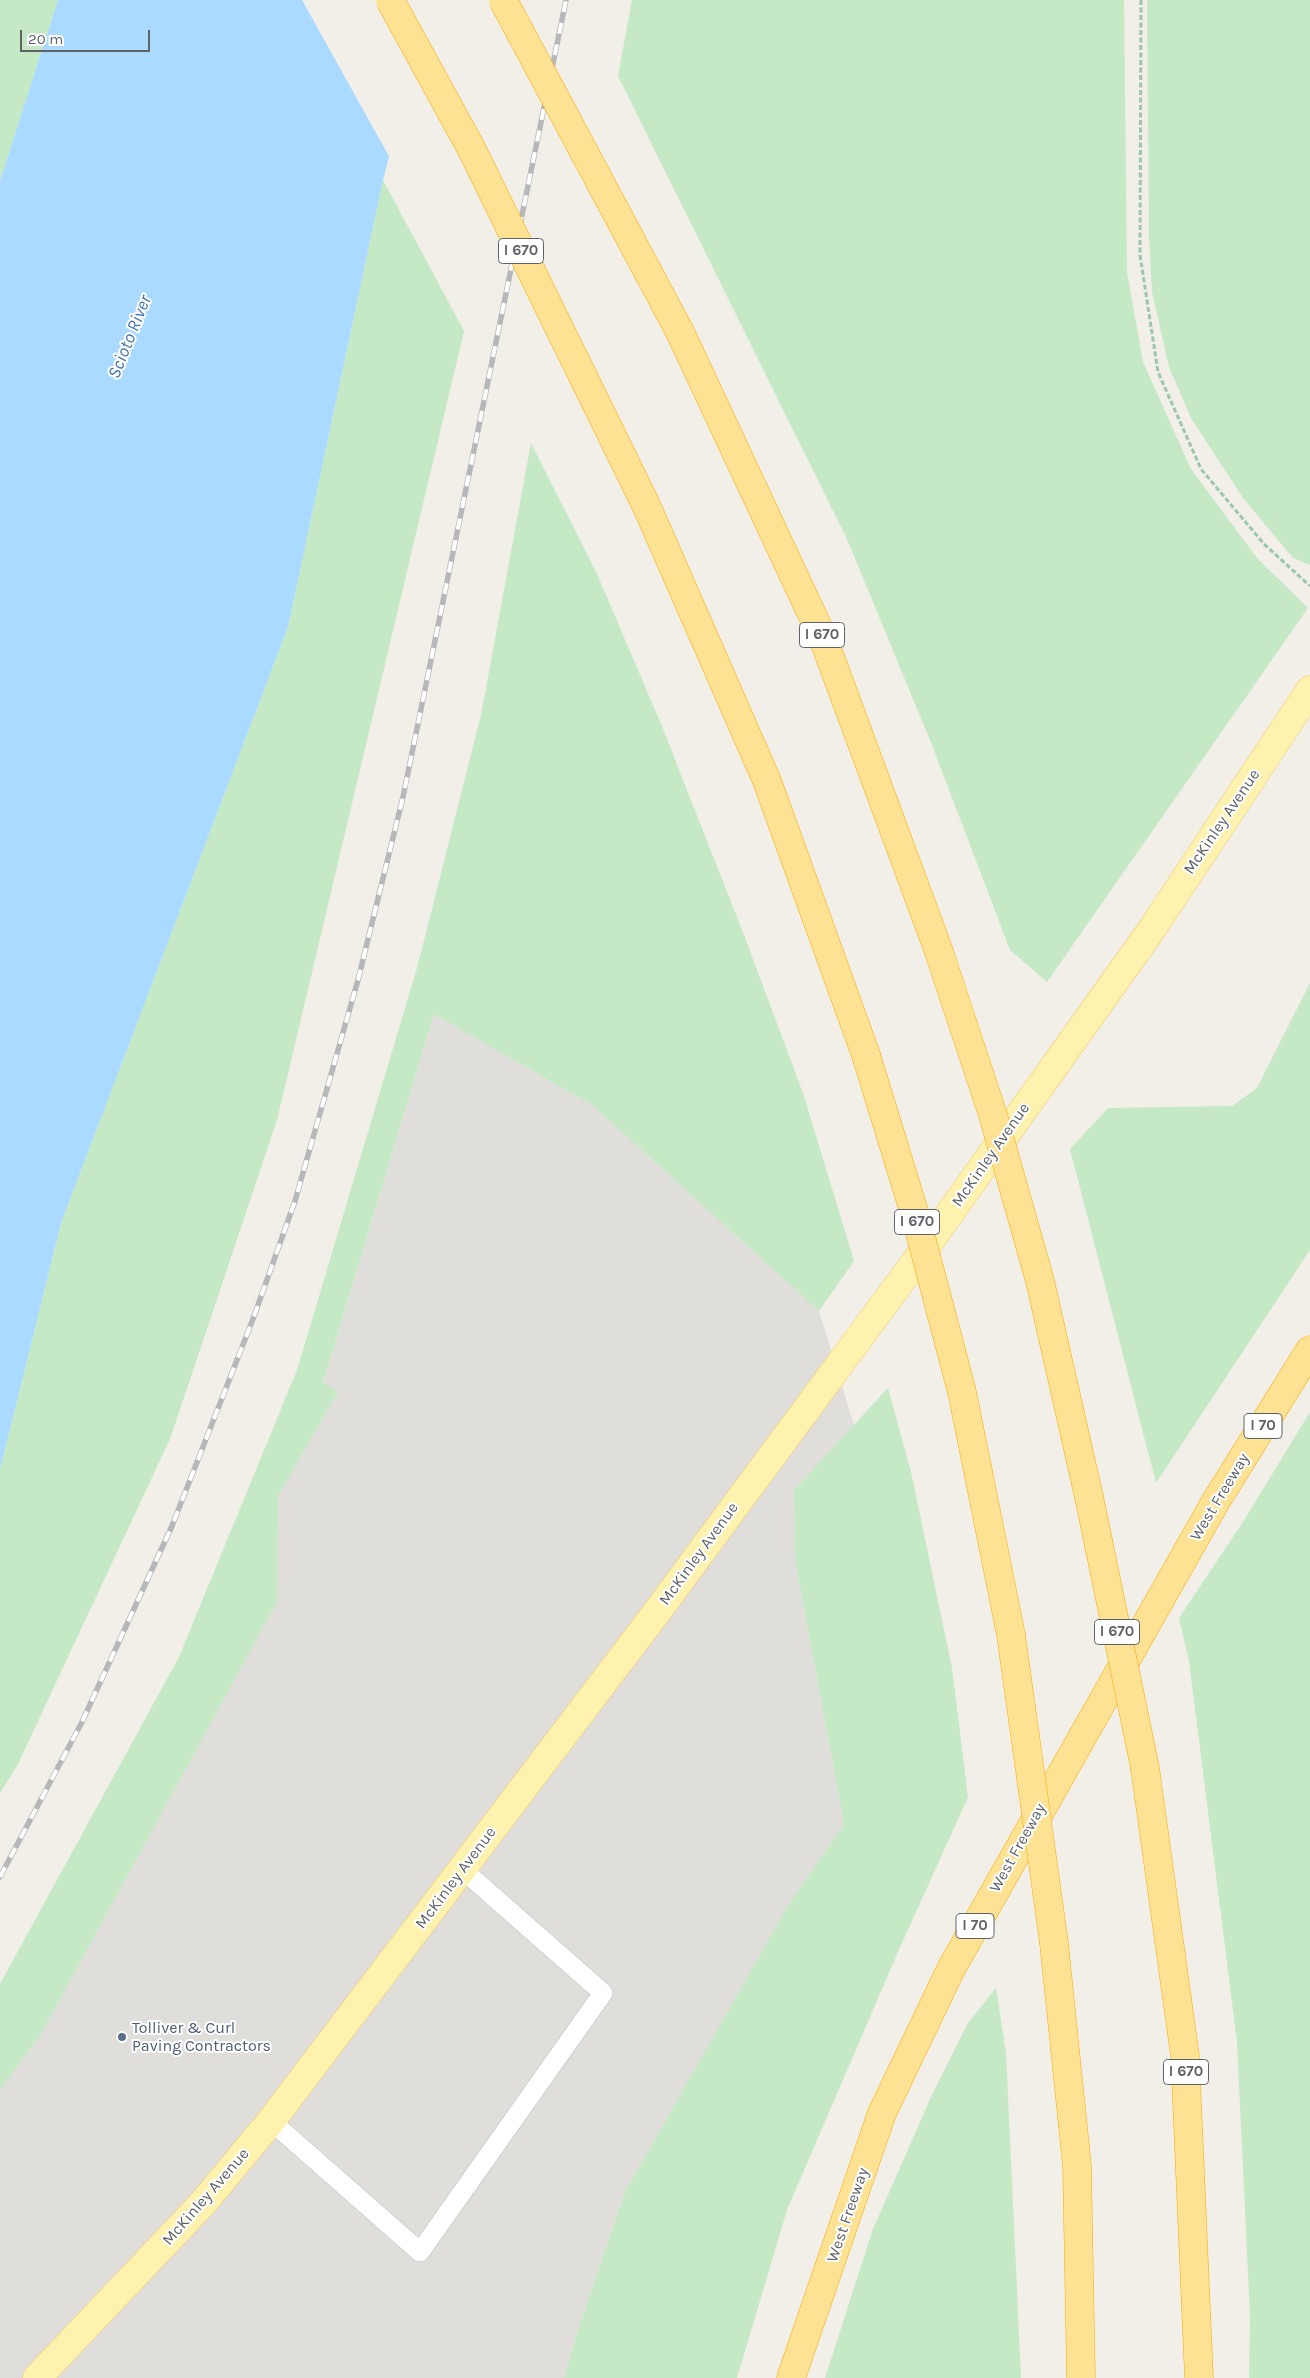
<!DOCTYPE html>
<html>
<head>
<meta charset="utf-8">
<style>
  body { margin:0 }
  #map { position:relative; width:1310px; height:2378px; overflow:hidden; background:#f1efe8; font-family:Karla,sans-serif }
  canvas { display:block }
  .scale { position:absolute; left:20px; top:30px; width:130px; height:22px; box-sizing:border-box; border:2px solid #5f6368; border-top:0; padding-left:6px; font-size:15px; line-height:18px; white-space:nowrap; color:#5f6368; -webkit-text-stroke:4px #fff; paint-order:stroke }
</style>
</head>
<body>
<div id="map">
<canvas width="1310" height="2378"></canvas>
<div class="scale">20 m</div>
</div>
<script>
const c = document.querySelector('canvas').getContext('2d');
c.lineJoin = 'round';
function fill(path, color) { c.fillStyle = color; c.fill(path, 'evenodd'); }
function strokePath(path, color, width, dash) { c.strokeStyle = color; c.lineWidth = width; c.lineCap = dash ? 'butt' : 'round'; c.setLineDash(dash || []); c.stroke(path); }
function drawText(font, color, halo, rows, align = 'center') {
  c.font = font + ' Karla,sans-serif'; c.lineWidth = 4; c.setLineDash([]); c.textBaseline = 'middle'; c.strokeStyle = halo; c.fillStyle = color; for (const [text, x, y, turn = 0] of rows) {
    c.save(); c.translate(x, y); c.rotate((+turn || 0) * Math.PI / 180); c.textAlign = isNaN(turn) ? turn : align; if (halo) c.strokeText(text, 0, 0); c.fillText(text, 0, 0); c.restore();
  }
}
const industrial = new Path2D(`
  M434 1014 592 1105 819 1311 854 1425 794 1490 795 1560 844 1824 787 1907 625 2192 578 2329 564 2378H0V2090L41 2034 277 1602 278 1496 338 1392 323 1384Z`);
const green = new Path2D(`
  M0 0H58L0 181Z
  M632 0H1124L1127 272 1143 362 1191 469 1257 558 1308 608 1047 982 1010 950 932 745 847 539 618 76Z
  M1147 0H1310V565L1293 558 1243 498 1191 418 1169 367 1152 292 1149 237Z
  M383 180 464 331 277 1120 170 1439 17 1766 0 1793V1470L61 1223 288 627Z
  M531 443 597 574 661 724 744 935 804 1096 854 1261 819 1311 592 1105 434 1014 323 1383 338 1392 278 1496 277 1602 41 2034 0 2090V1984L179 1657 297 1370 417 968 481 715Z
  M1310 983V1250L1156 1483 1070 1149 1108 1108 1232 1106 1257 1088Z
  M888 1388 911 1472 952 1668 968 1797 897 1954 787 2210 737 2378H564L578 2329 625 2192 787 1907 844 1824 795 1560 794 1490Z
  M1310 1412V2378H1249L1250 2315 1237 2042 1189 1661 1179 1618 1243 1522Z
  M996 1988 1006 2053 1021 2378H825L873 2229 931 2097 968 2023Z`);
const water = new Path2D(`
  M58 0H430L383 180 288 627 61 1223 0 1470V181Z`);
const pier = new Path2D(`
  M302 0H433L391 160Z`);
const path = new Path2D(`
  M1141 0 1140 255 1158 372 1201 469 1264 544 1310 586`);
const service = new Path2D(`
  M271 2121 420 2252 603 1993 462 1869`);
const primary = new Path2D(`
  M37 2378 203 2203 271 2121 659 1609 913 1265 1152 929 1310 690`);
const motorway = new Path2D(`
  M680 332 823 638 938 949
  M646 505 767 781 866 1055
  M1040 1281 1089 1497
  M962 1392 1011 1635
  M1145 1768 1185 2056 1199 2378
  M1054 1943 1077 2166 1081 2378
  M791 2378 882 2113 951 1969 1216 1501 1310 1350`);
const rail = new Path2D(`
  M0 1877 82 1722 172 1526 253 1319 295 1201 358 980 403 797 566 0`);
const motorwayBridge = new Path2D(`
  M390 0 471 148 646 505
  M503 0 680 332
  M938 949 993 1115 1040 1281
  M866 1055 916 1218 962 1392
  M1089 1497 1145 1768
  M1011 1635 1054 1943`);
const markers = [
  [122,2037,5,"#5c6f8a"]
];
const shields = [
  [521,251,45],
  [822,635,45],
  [917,1222,45],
  [1263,1426,38],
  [1117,1632,45],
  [975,1926,38],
  [1186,2072,45]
];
const shieldNames = [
  ["I 670",521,251],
  ["I 670",822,635],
  ["I 670",917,1222],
  ["I 70",1263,1426],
  ["I 670",1117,1632],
  ["I 70",975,1926],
  ["I 670",1186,2072]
];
const streetNames = [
  ["McKinley Avenue",1222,822,-56],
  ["McKinley Avenue",991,1155,-55],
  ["West Freeway",1220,1497,-59],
  ["McKinley Avenue",699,1554,-54],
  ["West Freeway",1018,1848,-61],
  ["McKinley Avenue",456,1878,-53],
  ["McKinley Avenue",206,2197,-49],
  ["West Freeway",848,2215,-71]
];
const serviceNames = [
  ["Tolliver & Curl",132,2028],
  ["Paving Contractors",132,2046]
];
const waterNames = [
  ["Scioto River",130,337,-68]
];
fill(industrial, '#e0deda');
fill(green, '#c5e8c5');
fill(water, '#aadaff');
fill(pier, '#f1efe8');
strokePath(service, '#b5b8bc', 20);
strokePath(primary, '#f2c960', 29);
strokePath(motorway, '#f9ab00', 29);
strokePath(path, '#9cc7a9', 3, [5, 2.5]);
strokePath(service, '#fff', 19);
strokePath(primary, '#fff2af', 28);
strokePath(motorway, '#fde293', 28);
strokePath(rail, '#b6b7b8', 5.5);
strokePath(rail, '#fff', 4, [11]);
strokePath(motorwayBridge, '#f9ab00', 29, []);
strokePath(motorwayBridge, '#fde293', 28);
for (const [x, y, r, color] of markers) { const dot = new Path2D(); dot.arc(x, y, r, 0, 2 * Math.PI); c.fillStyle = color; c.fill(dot); strokePath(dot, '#fff', 2); }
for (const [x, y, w] of shields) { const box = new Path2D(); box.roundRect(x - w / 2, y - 12.5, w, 25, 4); c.fillStyle = '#fff'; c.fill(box); strokePath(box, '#5f6368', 1); }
drawText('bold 15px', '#5f6368', null, shieldNames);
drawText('16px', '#5f6368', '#fff', streetNames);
drawText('16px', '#4e5e75', '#fff', serviceNames, 'left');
drawText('italic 18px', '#4174aa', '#fff', waterNames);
</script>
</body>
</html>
